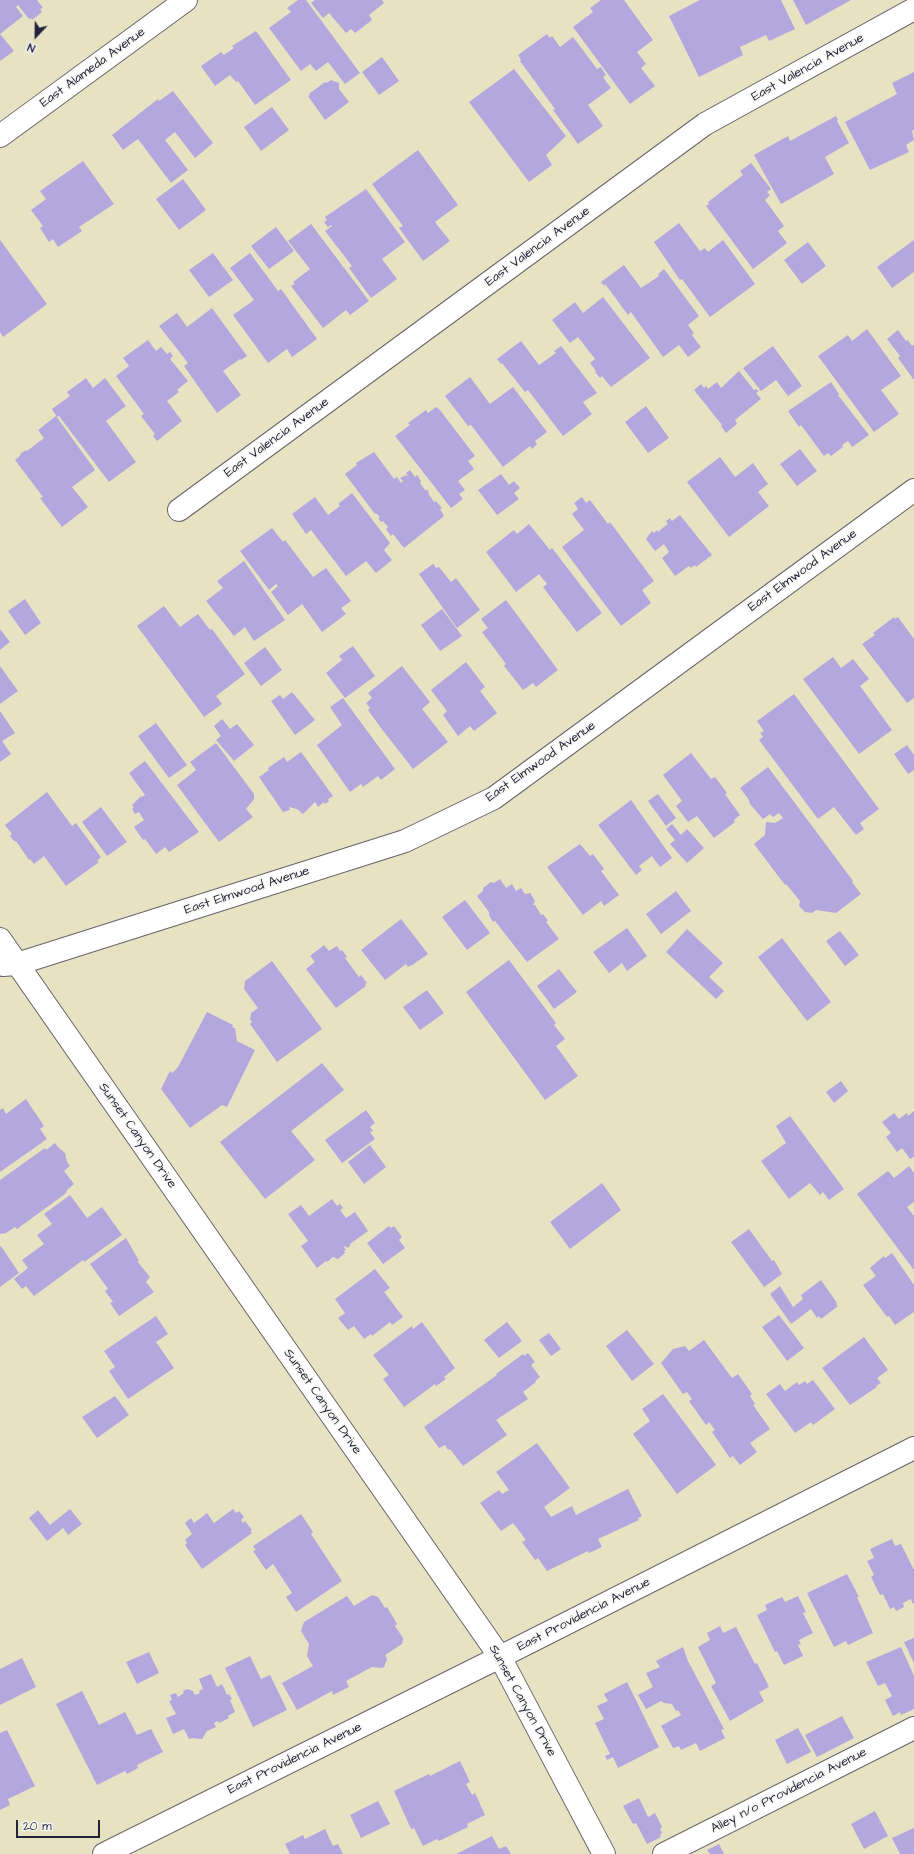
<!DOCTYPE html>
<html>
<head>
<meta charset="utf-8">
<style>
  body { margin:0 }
  #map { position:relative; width:914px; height:1854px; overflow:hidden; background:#e7e2c2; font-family:"Architects Daughter",sans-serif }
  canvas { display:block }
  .north { position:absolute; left:16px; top:16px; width:40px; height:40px; -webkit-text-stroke:3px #f6f6f2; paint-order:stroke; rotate:202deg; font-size:11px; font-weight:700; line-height:16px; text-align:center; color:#22223b }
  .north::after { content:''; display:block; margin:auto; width:14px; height:18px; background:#22223b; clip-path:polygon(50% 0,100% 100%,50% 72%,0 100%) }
  .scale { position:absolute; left:16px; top:1820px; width:84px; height:18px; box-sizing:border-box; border:2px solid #22223b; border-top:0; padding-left:5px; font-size:12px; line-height:14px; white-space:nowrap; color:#22223b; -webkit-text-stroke:3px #f6f6f2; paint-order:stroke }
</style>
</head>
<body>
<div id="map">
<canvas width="914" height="1854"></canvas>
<div class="north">N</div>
<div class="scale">20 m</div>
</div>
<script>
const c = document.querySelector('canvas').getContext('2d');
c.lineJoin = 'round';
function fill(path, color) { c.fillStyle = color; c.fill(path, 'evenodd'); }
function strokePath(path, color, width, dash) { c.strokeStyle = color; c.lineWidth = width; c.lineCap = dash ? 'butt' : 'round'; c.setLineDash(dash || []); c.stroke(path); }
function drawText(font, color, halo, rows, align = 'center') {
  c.font = font + ' "Architects Daughter",sans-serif'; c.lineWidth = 3; c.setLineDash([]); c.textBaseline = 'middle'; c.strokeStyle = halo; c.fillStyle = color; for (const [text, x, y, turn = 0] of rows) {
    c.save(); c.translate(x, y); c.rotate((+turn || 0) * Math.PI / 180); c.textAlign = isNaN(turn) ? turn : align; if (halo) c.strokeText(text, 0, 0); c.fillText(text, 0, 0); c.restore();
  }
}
const building = new Path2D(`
  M0 0H37L43 8 40 9 42 12 32 20 31 18 29 19 18 5 16 7 23 16 0 34 14 51 0 61Z
  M298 0H306L360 73 345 84 328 62 316 71 310 64 301 71 269 28 291 12 287 8Z
  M315 0H382L384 3 369 15 372 20 355 33 351 29 346 33 329 13 323 18 311 3Z
  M601 0H624L653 40 637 52 646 64 641 68 655 86 630 104 573 27 593 12 590 8Z
  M700 0H781L795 29 769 41 766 35 740 47 743 55 699 77 669 16Z
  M793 0H851L806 25Z
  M256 31 291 80 255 105 238 81 236 82 230 75 215 86 201 66 221 52 224 55 234 48 232 46Z
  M547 34 550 38 552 36 560 47 573 37 597 69 601 67 606 75 603 77 611 88 588 105 603 126 578 144 553 110 555 109 520 61 521 60 518 55Z
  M382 57 399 81 379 95 362 72Z
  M514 69 566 136 546 155 552 165 529 182 469 102Z
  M914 72V130L912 131 914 140 906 145 909 152 870 170 845 122 897 94 892 83Z
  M331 80 339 83V89L349 102 325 120 308 96 310 95 309 94 325 82 326 83Z
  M173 91 213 143 195 158 175 132 165 140 188 170 171 183 138 139 123 150 112 135 158 99 159 101Z
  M272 107 289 130 261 151 244 127Z
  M836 116 838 120 837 121 849 143 825 157 834 174 781 204 754 155 788 136 790 141Z
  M418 150 458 205 435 222 450 241 423 261 399 228 403 226 372 184Z
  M83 161 114 204 79 227 82 231 58 247 53 239 49 242 40 228 43 226 31 210 46 199 40 191Z
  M751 163 771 189 767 192 770 195 765 200 784 226 778 231 787 243 753 269 706 206 709 204 708 202 743 175 740 171Z
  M183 179 206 210 179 230 156 199Z
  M366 189 405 242 382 259 397 279 371 298 349 268 352 266 325 231 332 226 331 225 328 227 324 222 327 220 325 217Z
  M679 223 700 251 705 248 708 252 723 240 755 284 710 317 682 279 680 280 654 242Z
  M311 224 369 301 350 315 346 310 323 328 291 286 295 284 293 282 310 269 288 241Z
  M276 227 294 251 269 269 251 246Z
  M0 240 47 304 3 337 0 332Z
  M914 240V272L892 288 877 267Z
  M808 242 826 266 802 284 784 260Z
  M213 253 233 280 209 297 189 270Z
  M250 253 278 291 281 289 317 339 292 357 287 349 268 363 233 315 254 300 230 268Z
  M624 265 641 288 659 276 658 274 664 269 699 316 688 325 694 333 692 335 701 347 688 357 679 345 663 357 631 312 628 315 605 284 604 286 601 282Z
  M603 297 650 358 611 387 602 376 600 378 595 372 596 371 590 363 595 359 578 337 570 343 552 320 575 302 583 313Z
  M212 308 247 356 241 360 240 359 223 371 241 395 217 413 184 366 188 363 159 326 177 313 187 327Z
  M867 329 901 376 881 390 899 414 874 432 818 356 848 335 852 341Z
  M898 330 906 341 908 340 912 346 914 345V380L898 358 900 356 887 339Z
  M148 340 156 351 161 347 167 354 170 352 173 356 170 359 188 381 177 390 179 392 167 401 182 421 157 441 153 436 155 434 141 416 144 414 116 376 129 366 123 358Z
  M521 341 539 365 556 353 554 351 561 346 597 393 583 402 592 414 563 436 528 390 525 392 502 363 501 364 497 359Z
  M773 346 802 386 788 396 776 380 761 391 743 368Z
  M739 371 754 390 756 389 759 391 756 393 761 399 735 420 737 424 726 433 721 426 722 425 694 390 701 384 704 388 706 386 708 389 717 382 721 388Z
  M470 377 490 404 513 387 547 432 535 441 537 444 532 449 530 446 503 467 471 425 468 426 445 396Z
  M86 378 93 388 105 378 126 406 106 421 136 462 109 482 59 416 57 417 52 409 70 396 67 392Z
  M831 382 839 394 838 395 869 435 852 447 848 441 842 445 843 447 831 456 828 453 824 456 801 425 799 427 788 411Z
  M646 406 669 438 648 453 625 422Z
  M436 407 440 410 475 456 468 461 474 469 458 481 465 490 459 494 463 499 451 508 395 436 410 425 408 423 426 410 428 413Z
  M56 416 95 470 72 487 88 507 62 527 40 498 43 497 15 460 21 455 20 454 26 450 27 451 44 438 38 430Z
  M800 449 817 471 797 486 780 464Z
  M374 452 394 479 397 477 401 483 403 481 400 478 406 475 409 477 406 473 410 470 415 477 417 475 421 481 420 483 426 491 427 489 429 492 428 493 434 502 436 501 442 508 440 509 444 516 404 548 393 534 391 536 386 529 388 527 383 521 381 522 378 518 380 517 376 513 375 514 345 474 357 465 356 463Z
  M720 457 735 477 753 463 768 484 758 492 769 506 729 537 687 482Z
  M501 474 509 485 514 481 520 488 514 493 519 499 497 515 478 490Z
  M352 493 390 543 384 550 392 560 376 573 366 561 346 576 311 530 306 534 292 514 315 497 328 515 340 506 338 504Z
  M582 497 586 503 590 500 608 524 610 522 654 581 642 590 651 603 621 626 562 547 584 530 572 514 578 509 574 503Z
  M680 515 712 555 696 567 695 565 691 568 689 566 675 576 662 558 669 552 664 544 655 551 646 539 652 531 654 533 657 530 658 532 665 526 668 524 666 521 670 518 672 521Z
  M529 524 550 550 552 548 602 613 577 632 543 587 547 584 539 574 516 592 486 552 514 530 517 534Z
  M272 528 283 542 285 540 313 577 326 568 351 601 341 608 346 614 322 632 302 604 288 615 271 592 278 586 276 584 269 590 240 551Z
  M244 561 285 620 254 641 245 627 234 636 206 601 223 588 217 581Z
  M433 564 436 568 439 567 451 582 456 578 480 610 457 628 419 574Z
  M25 599 41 623 25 635 8 611Z
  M506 600 558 670 536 687 533 683 523 690 504 666 506 664 482 632 488 628 481 619Z
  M164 606 180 627 198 614 210 630 212 629 245 674 216 696 222 704 204 717 137 626Z
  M442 609 462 636 440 651 421 625Z
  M894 617 895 619 898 617 914 639V698L907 703 862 644 875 635 873 633Z
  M0 629 10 642 0 650Z
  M353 646 375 676 345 698 326 673 342 660 339 656Z
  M265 647 282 670 261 686 244 663Z
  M833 657 841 668 853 659 869 679 860 686 892 730 859 754 803 679Z
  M466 662 485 687 480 691 497 713 474 731 470 726 458 736 443 715 447 711 431 690Z
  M0 666 18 691 0 704Z
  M402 666 430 702 422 709 448 742 413 769 381 728 368 710 370 708 366 703 372 698 368 693Z
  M292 692 315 720 295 735 271 701 280 695 283 699Z
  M794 694 879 809 860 823 864 829 856 835 834 807 818 819 759 740 763 737 760 733 764 731 757 721Z
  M343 698 395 769 381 780 378 776 363 787 361 784 350 792 317 745 342 725 330 707Z
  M0 711 15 733 2 741 11 754 0 762Z
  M222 719 230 729 237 724 254 745 234 761 216 740 221 736 214 726Z
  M156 723 187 765 169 778 138 736Z
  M216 743 254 794V799L246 809 253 817 219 842 177 785 196 770 190 762Z
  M907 745 914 755V770L908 774 894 754Z
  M301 752 333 796 328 799 329 801 325 804 324 802 318 807 315 802 303 814 297 809 289 807 290 810 283 812 259 777 269 770 268 768 284 757 287 762Z
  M691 753 711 779 715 777 727 793 725 794 740 815 734 820 735 822 714 838 697 816 688 822 676 806 682 801 663 775Z
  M145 761 199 832 169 852 165 847 156 854 145 839 143 840 134 827 144 820 139 812 135 814 132 809 134 807 132 805 141 796 142 797 145 795 129 773Z
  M768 767 853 881 852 882 861 894 836 913 816 910 812 913 805 912 799 906 800 901 786 884 785 885 754 844 765 835 766 822 775 823 783 818 779 813 773 817 770 814 763 819 750 804 749 800 740 788Z
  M47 792 72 826 76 823 101 857 97 861 99 862 66 886 44 856 34 864 30 859 29 860 16 841 15 842 10 836 12 834 5 825Z
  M658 794 676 818 666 826 648 801Z
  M631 800 672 858 660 867 652 856 639 866 642 870 636 875 598 825Z
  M101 807 127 842 107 856 82 822Z
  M672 824 681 835 687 829 704 848 687 863 670 844 675 840 666 829Z
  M580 844 590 856 593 854 604 869 601 871 619 895 604 906 601 901 583 915 547 867Z
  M500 879 506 888 512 884 516 891 521 888 525 894 530 893 535 901 533 905H535L541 915 543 914 548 921 546 922 559 939 527 962 495 921 493 922 489 915V912L477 896 483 891V888L491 882 494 883Z
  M676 891 691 911 661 934 646 914Z
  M465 900 490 933 467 950 442 917Z
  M401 919 428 954 411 966V965L408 967 406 964 385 980 361 950Z
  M627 928 647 956 627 971 622 963 609 973 593 952Z
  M687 929 723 963 709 977 724 991 716 999 666 952Z
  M840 931 859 955 845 966 826 941Z
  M782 938 831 1002 807 1021 758 957Z
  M324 945 329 951 337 946 340 951 342 950 347 957 345 958 359 977 361 975 367 983 365 984 366 986 336 1008 306 969 315 962 310 956Z
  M509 960 556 1023 554 1025 565 1039 556 1046 578 1076 545 1100 466 992Z
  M272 961 322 1029 277 1062 250 1024 252 1022 250 1019 251 1013 258 1008 244 989 245 981Z
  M559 969 577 992 554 1009 537 986Z
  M427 990 444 1013 420 1030 403 1007Z
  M207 1012 233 1025 232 1027 235 1028 237 1041 255 1050 227 1107 222 1105 190 1128 161 1089 170 1071 172 1073 178 1067Z
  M322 1063 344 1090 291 1131 315 1160 265 1199 220 1142Z
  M841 1081 848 1091 834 1103 826 1092Z
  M26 1099 44 1126 40 1129 47 1139 0 1172V1110L3 1108 6 1114Z
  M366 1110 375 1123 370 1127 373 1131 370 1132 375 1139 342 1163 325 1140Z
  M914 1111V1157L910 1159 902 1148 897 1152 886 1137 891 1133 882 1122 894 1113 899 1119 907 1113 908 1116Z
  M790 1116 844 1189 829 1200 823 1192 820 1195 810 1183 789 1199 761 1161 786 1143 776 1126Z
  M55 1143 58 1147 65 1153 67 1162 70 1166 64 1171 74 1184 68 1189 65 1194 17 1229 15 1227 6 1233 0 1234V1180L45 1148 46 1150Z
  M370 1145 386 1167 364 1184 348 1162Z
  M909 1166 914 1173V1202L907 1207 914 1216V1270L857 1194 888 1171 894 1178Z
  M602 1183 621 1210 570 1249 550 1222Z
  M70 1195 87 1218 102 1207 122 1235 84 1262 83 1260 34 1296 26 1286 22 1289 14 1279 28 1268 22 1260 44 1244 37 1235 52 1224 44 1214Z
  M332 1199 337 1206 340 1204 343 1208 340 1210 346 1218 355 1212 368 1231 350 1244V1246L347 1248 345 1246 344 1247 346 1250 344 1251 345 1253 338 1259 333 1257 327 1262 326 1261 317 1268 301 1246 308 1241 288 1214 301 1205 309 1216Z
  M389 1226 391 1228 394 1226 402 1237 399 1240 405 1248 383 1264 367 1243Z
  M749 1229 772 1261 774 1260 782 1274 764 1287 731 1242Z
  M126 1238 139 1261H137L150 1277 146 1282 154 1292 119 1316 110 1303 113 1302 105 1291 108 1289 90 1264Z
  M1 1246 19 1273 0 1287V1247Z
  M892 1253 914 1285V1312L895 1325 889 1316 887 1317 863 1285 876 1276 870 1268 884 1256 885 1258Z
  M375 1269 390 1288 384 1292 403 1317 392 1325 390 1322 372 1336 371 1334 364 1339 354 1326 348 1330 338 1318 345 1313 335 1299Z
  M821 1280 837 1303 836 1304 838 1306 821 1319 819 1316 817 1318 811 1309 791 1324 770 1294 780 1286 793 1307 803 1299 801 1295Z
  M779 1315 804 1348 787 1361 762 1327Z
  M156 1316 168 1334 156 1342 174 1368 128 1399 109 1371 115 1367 104 1351Z
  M422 1322 455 1368 444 1377 446 1379 436 1386 435 1384 404 1407 383 1379 389 1375 373 1355 412 1326 413 1329Z
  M507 1322 522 1341 499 1358 484 1340Z
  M627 1330 654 1364 632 1381 606 1346Z
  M549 1333 561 1349 551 1356 539 1340Z
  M864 1337 888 1370 877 1378 881 1383 876 1386 877 1387 850 1405 822 1368Z
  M704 1340 732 1378 738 1374 752 1394 750 1396 755 1404 753 1405 770 1429 750 1443 757 1452 740 1465 733 1456 730 1458 712 1432 715 1430 709 1422 706 1425 689 1401 692 1399 687 1392 683 1394 661 1363 673 1349 685 1346 689 1351Z
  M528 1353 535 1362 531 1365 540 1377 535 1381 536 1382 523 1392 528 1399 496 1420 507 1435 463 1466 450 1449 448 1450 445 1445 439 1448 424 1427 497 1375 496 1374 523 1354 524 1356Z
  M813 1380 835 1409 813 1425 811 1422 795 1433 766 1394 780 1384 785 1391 797 1382 799 1385 805 1381 807 1384Z
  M663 1394 716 1465 677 1494 633 1434 650 1421 642 1409Z
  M115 1396 129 1415 97 1438 82 1417Z
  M537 1443 570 1488 544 1507 551 1517 572 1506 576 1515 628 1489 642 1516 638 1518 639 1520 598 1539 602 1547 589 1553 588 1551 547 1571 538 1558 535 1560 522 1542 526 1540 513 1523 501 1531 480 1503 499 1490 502 1494 509 1490 496 1472Z
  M70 1509 82 1524 68 1535 63 1528 47 1541 29 1518 38 1510 50 1525Z
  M233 1509 236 1513 239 1511 244 1517 241 1520 243 1523 245 1521 252 1530 250 1531 252 1533 202 1569 185 1545 187 1543 185 1540 192 1534 185 1523 191 1518 194 1523 207 1513 214 1523Z
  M301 1514 313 1532 311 1534 342 1581 296 1612 286 1597 292 1593 273 1564 266 1570 253 1551 256 1550 253 1546Z
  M892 1539 895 1546 901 1544 914 1570V1603L913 1604 911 1599 903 1603 904 1607 896 1611 894 1607 890 1609 883 1594 880 1595 871 1577 874 1575 867 1561 874 1558 870 1549Z
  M847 1574 859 1597H857L873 1633 848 1645 846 1641 834 1647 807 1593Z
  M372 1595 378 1597 385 1608 387 1607 397 1624 395 1626 403 1638 402 1644 385 1655 387 1659 384 1667 382 1668 372 1667 346 1681 349 1687 333 1695 332 1691 297 1710 282 1683 313 1666 307 1656 309 1644 301 1631 304 1622 347 1596 354 1606Z
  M798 1596 806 1612 803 1613 813 1633 799 1640 801 1644 798 1645 803 1656 784 1665 777 1651 775 1652 757 1615 767 1610 765 1605 782 1597 785 1602Z
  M720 1626 723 1633 736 1627 755 1664 757 1663 769 1687 759 1692 764 1701 730 1721 711 1686 716 1683 698 1647 710 1640 707 1633Z
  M914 1638V1663L904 1642Z
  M683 1647 688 1661 724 1729 721 1730 725 1738 700 1751 696 1743 681 1750 679 1746 673 1748 661 1726 681 1715 678 1710 676 1711 672 1704 664 1703 661 1701 646 1709 638 1695 653 1687 646 1673 660 1667 656 1661Z
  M901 1647 914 1676V1709L901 1715 900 1712 893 1716 885 1700 892 1696 885 1683 878 1686 866 1662Z
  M149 1652 159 1673 137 1684 126 1662Z
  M250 1656 261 1679 270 1675 287 1710 253 1727 225 1668Z
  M22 1658 36 1687 0 1705V1669Z
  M211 1674 217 1687 222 1684 227 1695 229 1694 232 1699 230 1700 235 1712 228 1716 229 1718 219 1723 218 1721 214 1723 216 1727 207 1731 202 1739 192 1738 189 1739 184 1729 173 1734 166 1718 176 1714 169 1701 172 1700 170 1695 176 1693 178 1697 184 1693 183 1691 187 1689 193 1691 195 1695 200 1693 199 1691 203 1689 199 1679Z
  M627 1682 659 1747 618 1768 613 1757 607 1760 605 1756 610 1754 595 1723 604 1719 597 1706 608 1701 604 1694Z
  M82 1691 99 1725 125 1712 137 1735 151 1729 163 1752 137 1765 138 1768 127 1774 125 1771 97 1785 56 1704Z
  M842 1716 854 1738 817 1757 805 1735Z
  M798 1728 811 1752 787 1764 775 1740Z
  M7 1730 35 1786 8 1799 10 1805 0 1810V1733Z
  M460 1761 470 1782 466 1784 472 1795 475 1793 485 1815 467 1824 468 1827 439 1841 437 1839 423 1846 414 1828 411 1829 394 1791 429 1774 430 1776Z
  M639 1798 648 1817 655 1813 662 1827 660 1829 662 1833 660 1835 661 1837 647 1844 636 1823 633 1824 623 1806Z
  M378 1801 390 1824 361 1838 350 1815Z
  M875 1811 888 1836 864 1849 851 1824Z
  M914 1828V1854H900L892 1838Z
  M325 1829 333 1846 338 1844 343 1854H290L285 1844 303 1835 305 1839Z
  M492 1836 499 1849 506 1846 511 1854H456Z
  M719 1844 724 1854H710L707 1850Z`);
const minor = new Path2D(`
  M0 136 186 0
  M179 510 705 124 914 9
  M0 939 500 1657 604 1854
  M3 965 17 964 405 841 494 798 914 490
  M104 1854 500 1657 914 1448
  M664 1854 914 1728`);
const streetNames = [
  ["East Alameda Avenue",93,68,-36],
  ["East Valencia Avenue",808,68,-29],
  ["East Valencia Avenue",538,247,-36],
  ["East Valencia Avenue",277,438,-36],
  ["East Elmwood Avenue",803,571,-36],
  ["East Elmwood Avenue",541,762,-35],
  ["East Elmwood Avenue",247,891,-18],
  ["Sunset Canyon Drive",137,1136,55],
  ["Sunset Canyon Drive",322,1402,55],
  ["East Providencia Avenue",584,1615,-27],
  ["Sunset Canyon Drive",522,1701,61],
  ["East Providencia Avenue",295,1759,-26],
  ["Alley n/o Providencia Avenue",789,1791,-27]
];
fill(building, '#b3a8de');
strokePath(minor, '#67656a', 24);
strokePath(minor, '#fff', 22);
drawText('13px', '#22223b', '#f6f6f2', streetNames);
</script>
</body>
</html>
